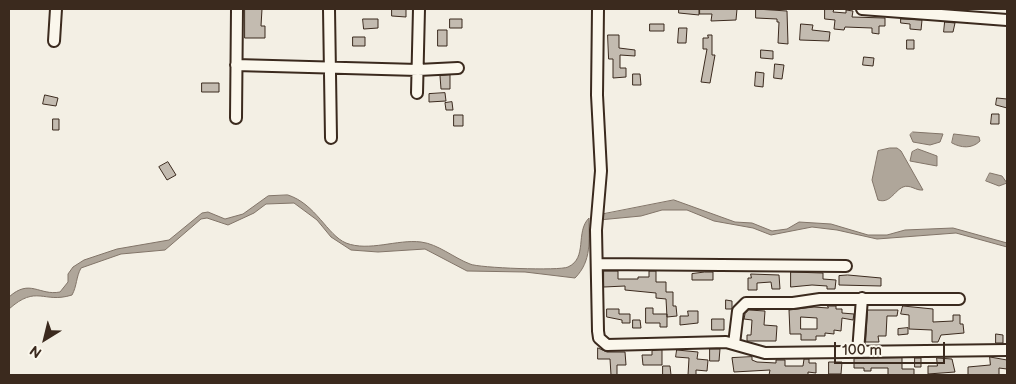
<!DOCTYPE html>
<html>
<head>
<meta charset="utf-8">
<style>
  body { margin:0 }
  #map { position:relative; width:1016px; height:384px; overflow:hidden; background:#f3efe4; font-family:"Balsamiq Sans",sans-serif }
  canvas { display:block }
  .frame { position:absolute; inset:0; border:10px solid #3b2a1e; pointer-events:none }
  .north { position:absolute; left:20px; top:314px; width:50px; height:50px; -webkit-text-stroke:4px #fbf7ec; paint-order:stroke; rotate:216deg; font-size:14px; font-weight:700; line-height:20px; text-align:center; color:#3b2a1e }
  .north::after { content:''; display:block; margin:auto; width:18px; height:22px; background:#3b2a1e; clip-path:polygon(50% 0,100% 100%,50% 72%,0 100%) }
  .scale { position:absolute; left:834px; top:342px; width:111px; height:22px; box-sizing:border-box; border:2px solid #3b2a1e; border-top:0; padding-left:6px; font-size:15px; line-height:18px; white-space:nowrap; color:#3b2a1e; -webkit-text-stroke:4px #fbf7ec; paint-order:stroke }
</style>
</head>
<body>
<div id="map">
<canvas width="1016" height="384"></canvas>
<div class="frame"></div>
<div class="north">N</div>
<div class="scale">100 m</div>
</div>
<script>
const c = document.querySelector('canvas').getContext('2d');
c.lineJoin = 'round';
function fill(path, color) { c.fillStyle = color; c.fill(path, 'evenodd'); }
function strokePath(path, color, width, dash) { c.strokeStyle = color; c.lineWidth = width; c.lineCap = dash ? 'butt' : 'round'; c.setLineDash(dash || []); c.stroke(path); }
const water = new Path2D(`
  M913 132 943 134 940 142 930 145 913 142 910 135Z
  M954 134 979 137 980 141C972 149 961 148 952 143Z
  M890 148H897L901 151 923 190C916 191 910 184 903 187 894 191 890 204 878 200L872 180 878 151Z
  M918 149 937 156V166L910 161 912 152Z
  M990 173 1002 176 1007 183 999 186 986 181Z
  M288 195C316 204 327 235 346 243 369 252 397 239 421 242 438 244 454 258 470 264 478 268 560 271 568 267 588 258 575 232 589 218 589 240 592 261 575 278L525 272 467 271 425 249 378 252 351 250 331 237 317 220 294 203 266 204 254 213 228 225 207 218 201 219 165 250 121 254 81 268C76 277 77 286 72 295 43 304 37 284 9 309V297C30 278 39 296 60 292L68 282V274L73 267 84 260 117 249 169 240 202 213 208 212 225 219 243 214 268 196Z
  M674 200 735 222 752 223 772 231 787 229 799 222 831 224 868 235H887L905 230 953 228 1007 243V247L956 233 877 239 837 230 812 227 771 235 753 228 714 221 687 210H662L641 216 599 220V215Z`);
const building = new Path2D(`
  M245 9H262L261 26H265V38H245Z
  M392 9H406V17L392 16Z
  M679 9H699V15L679 13Z
  M700 9H737L736 20 711 21 712 14H700Z
  M756 9 787 11 788 44 778 43 779 22H777V19L756 18Z
  M825 9H834L833 12 846 13V10L853 11 852 17 885 18V26H879V34L872 33V28L845 27 844 30 834 29 835 20 825 19Z
  M363 19H378V28L364 29Z
  M450 19H462V28H450Z
  M901 19 922 20 921 30 910 29V24L901 23Z
  M945 22 955 23 953 32H944Z
  M650 24H664V31H650Z
  M801 24 813 25 812 30 830 32 829 41 800 40Z
  M679 28H687L686 43H678Z
  M438 30H447V46H438Z
  M608 35H619V48L635 50V56L620 55V68H626V77L613 78V59H609Z
  M708 35H712V55H715L710 83 701 82 707 49H703V38H708Z
  M353 37H365V46H353Z
  M907 40H914V49H907Z
  M761 50 773 51V59L761 58Z
  M864 57 874 58 873 66 863 65Z
  M775 64 784 65 782 79 774 78Z
  M756 72 764 73 763 87 755 86Z
  M633 74H640L641 85H633Z
  M450 75V89H441L440 76Z
  M202 83H219V92H202Z
  M445 93 446 101 429 102V94Z
  M45 95 58 98 56 106 43 104Z
  M997 98 1007 99V108L996 105Z
  M452 102 453 110H446L445 103Z
  M992 114H999V124H991Z
  M454 115H463V126H454Z
  M53 119H59V130H53Z
  M168 162 176 175 167 180 159 167Z
  M604 271H618V279H638V277H649V271H656V282H666V292H673V306H676L677 316 667 317 666 299 656 298V293L625 290V286L604 287Z
  M705 272H713V280H692V274Z
  M791 272 823 273V279L836 280 835 289H827V286L812 285 791 287Z
  M751 274 779 275 780 289H772L771 282 757 283V290H748V278H751Z
  M848 275 881 278V286L839 285V276Z
  M726 300 732 301V309H726Z
  M828 306H836V309H842V313L854 314 853 320 842 318 841 331 834 330V334L825 333V336H816V340H801V334H790L789 310 814 307 828 308ZM801 317 817 318V329H801Z
  M903 306 933 309V322L953 321V315H960V324H963L964 333 941 335 938 342H932V330L909 329V315L901 314Z
  M646 308H653V314H667V327H660V323H646Z
  M607 309H619V314H630V323H622V320L607 317Z
  M749 310 765 311 764 325 777 326 776 341H747V335H751L752 320 744 319 745 314Z
  M868 310H898L897 316H887L886 336H878L879 342H866Z
  M688 311H698V323L680 325V316H688Z
  M712 319H724V330H712Z
  M633 320H640L641 328H633Z
  M908 328V334L898 335V329Z
  M996 334 1003 335V343H996Z
  M598 348 607 352H625L626 365H617V375H611L610 359H598Z
  M710 349H720L719 361H710Z
  M662 350V365H643L642 355H652V351Z
  M677 350 698 352 697 359 708 360 707 371 696 370V375H688L689 358 676 357Z
  M752 357V360L757 362 776 363V360H785V366H803L804 359H809V363H816V373L808 372V375H769L770 370 734 372 732 358Z
  M990 357 1007 360V369L999 368V375H968V367L990 365Z
  M902 358V369H914V375H888V368H871V371H864V368H854V359Z
  M915 358H921V367H915Z
  M937 358 952 359 955 372 928 374V366H937Z
  M829 362H842L841 374H829Z
  M663 366H670L671 375H663Z`);
const minor = new Path2D(`
  M329 9 331 138
  M598 9 597 95 601 171 596 230 598 331 599 338 607 345 726 342 765 353 1007 350
  M862 9 1007 20
  M54 41 56 9
  M236 65 418 70 458 68
  M417 93 419 9
  M236 118 237 9
  M597 264 846 266
  M734 344 738 311 746 303H793L820 299H959
  M858 352 862 298`);
fill(water, '#afa69a');
strokePath(water, '#817468', 1);
fill(building, '#c3bbb0');
strokePath(building, '#3b2a1e', 1);
strokePath(minor, '#3b2a1e', 14);
strokePath(minor, '#fbf7ec', 10);
</script>
</body>
</html>
